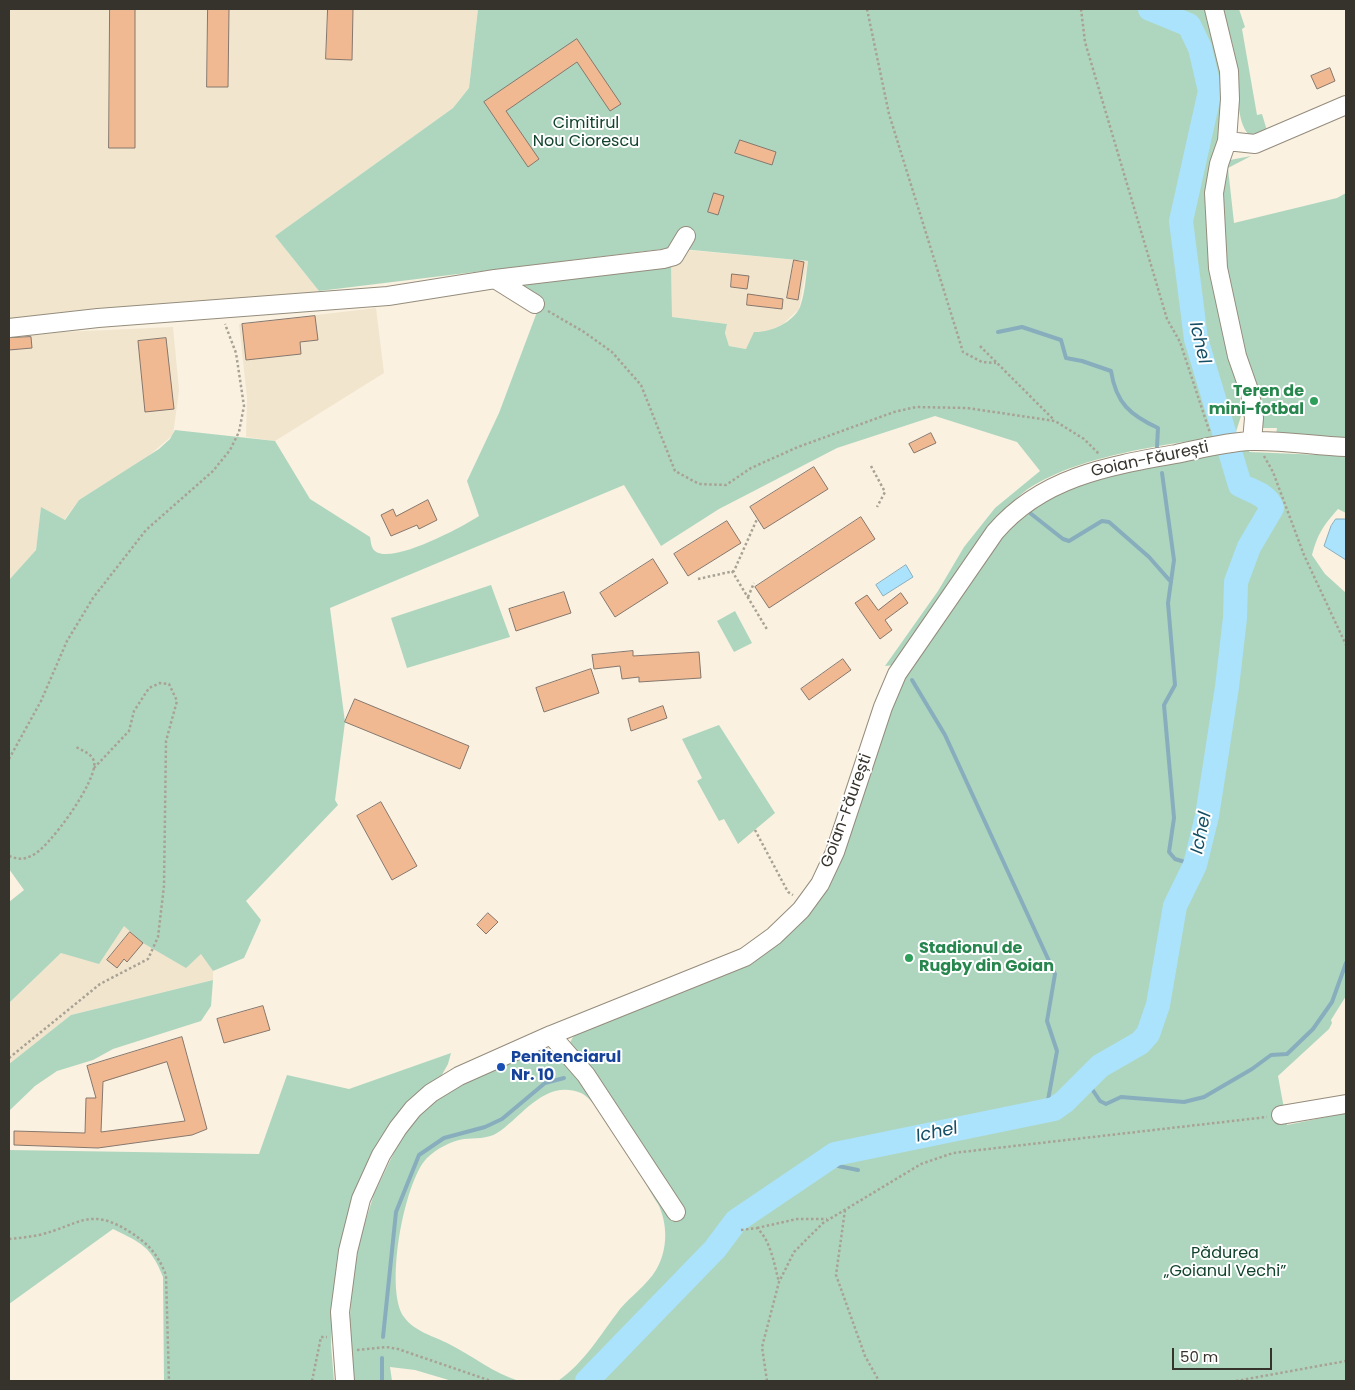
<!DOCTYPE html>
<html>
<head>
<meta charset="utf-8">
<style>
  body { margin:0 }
  #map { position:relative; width:1355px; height:1390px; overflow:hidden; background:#faf1e0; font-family:Poppins,sans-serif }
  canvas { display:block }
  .frame { position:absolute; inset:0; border:10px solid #36332c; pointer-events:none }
  .scale { position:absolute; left:1172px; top:1348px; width:100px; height:22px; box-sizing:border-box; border:2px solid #36332c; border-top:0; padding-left:6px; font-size:15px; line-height:18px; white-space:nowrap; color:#36332c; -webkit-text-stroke:4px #fff; paint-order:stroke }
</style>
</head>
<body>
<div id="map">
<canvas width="1355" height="1390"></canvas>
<div class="frame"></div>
<div class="scale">50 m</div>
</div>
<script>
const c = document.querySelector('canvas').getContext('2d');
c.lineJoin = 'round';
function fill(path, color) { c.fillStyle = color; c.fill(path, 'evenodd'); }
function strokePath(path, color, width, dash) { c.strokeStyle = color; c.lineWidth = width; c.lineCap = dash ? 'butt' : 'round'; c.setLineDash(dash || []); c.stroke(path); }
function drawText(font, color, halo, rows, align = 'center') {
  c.font = font + ' Poppins,sans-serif'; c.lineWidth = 4; c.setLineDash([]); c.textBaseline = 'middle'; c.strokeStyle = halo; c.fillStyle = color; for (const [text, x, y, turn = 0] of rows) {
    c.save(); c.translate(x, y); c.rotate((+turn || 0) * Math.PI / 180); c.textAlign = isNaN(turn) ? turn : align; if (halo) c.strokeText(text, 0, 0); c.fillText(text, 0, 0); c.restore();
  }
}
const built = new Path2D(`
  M9 9H478L469 88 453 108 275 236 319 291 320 296 9 322Z
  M687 250 808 261 799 309 783 324 765 333 747 349 729 346 725 333 727 324 672 317 671 262Z
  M376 308 384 373 275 441 246 437 247 398 239 324Z
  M173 327 179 390 173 435 146 458 79 500 64 520 41 508 36 550 9 580V338L63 332Z
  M124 925 130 932 202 953 213 971V980L71 1015 9 1064V1003L61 953Z`);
const green = new Path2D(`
  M478 9H1206L1220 62 1223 94 1209 234 1221 326 1239 390 1242 413 1235 435C1173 443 1074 455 1024 492 1003 509 983 532 968 554 943 590 922 630 895 665L885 666 938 591 964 547 995 508 1040 471 1017 442 935 416 837 448 719 509 661 546 624 485 330 608 345 722 335 800 338 805 246 901 261 920 244 958 213 971 201 954 186 968 143 943 124 926 99 964 61 953 9 1003V902L24 890 9 869V580L36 550 41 507 65 520 79 500 159 449 170 439 175 430 275 441 310 499 370 537C371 542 371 548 375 551 392 565 462 527 479 516L467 481 499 413 537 312 504 281 671 262 672 317 727 324 725 333 729 346 746 349 754 332C769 333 793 323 800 307 805 294 806 275 808 261L671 248 319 291 275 236 453 108 469 88Z
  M1222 9H1239L1245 27 1242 29 1257 115 1262 114 1268 134 1249 135C1234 120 1239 76 1235 55 1232 39 1226 24 1222 9Z
  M1251 156 1228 168 1234 223 1337 198 1346 193V442L1276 434 1277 428H1263L1260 400 1232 309 1221 230V208L1225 165 1230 160Z
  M1249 448V452L1346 456V513L1338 509C1323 526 1318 533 1312 555L1325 574 1346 593V996L1331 1020 1332 1023 1329 1029 1278 1076 1287 1125 1346 1113V1381H558C585 1362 600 1335 620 1309 631 1296 647 1285 656 1270 668 1250 668 1224 658 1204 644 1182 601 1102 581 1093 545 1078 522 1117 497 1133 488 1139 474 1138 464 1139 451 1141 436 1149 427 1158 404 1181 384 1290 404 1317 415 1332 434 1336 449 1344 473 1356 493 1373 519 1381H452L415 1370 390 1367 392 1381H354L350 1320 351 1284 362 1232 374 1194 398 1144 422 1111 449 1090 543 1046 562 1057 573 1037 579 1031 687 987 806 914 898 686 1008 526 1052 496 1096 477Z
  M491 585 510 637 407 668 391 618Z
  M735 611 752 643 734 652 717 621Z
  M719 725 775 813 738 844 724 819 719 821 697 781 702 778 682 739Z
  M213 980 211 1006 201 1021 113 1049 93 1060 57 1071 35 1086 9 1111V1064L71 1015Z
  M451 1053 448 1064 439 1080 411 1103 341 1250 333 1299 331 1345 334 1381H164L163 1277C151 1246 141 1243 113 1229L9 1304V1150L259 1154 287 1075 349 1089Z`);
const water = new Path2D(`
  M1336 519H1346V560L1324 546 1331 526Z
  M906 565 913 577 883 596 876 585Z`);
const stream = new Path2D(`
  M998 332 1022 327 1061 340 1066 358 1082 361 1111 371C1116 403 1130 415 1158 428L1157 447
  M1162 473 1174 560 1168 603 1175 685 1164 705 1174 818 1169 852 1175 859 1195 865
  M1030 513 1063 539 1069 541 1102 521 1109 522 1149 557 1171 582
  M912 680 945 735 1055 974 1047 1021 1057 1051 1046 1111
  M1086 1080 1100 1101 1106 1104 1121 1097 1184 1102 1204 1097 1252 1069 1271 1055 1287 1054 1313 1029 1332 1002 1346 963
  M832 1156 838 1166 858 1170
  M383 1337 396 1212 419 1155 444 1138 485 1127 502 1119 545 1083 564 1078
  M382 1358V1381`);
const river = new Path2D(`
  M587 1381 715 1249 736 1221 835 1154 1054 1109 1064 1102 1100 1066 1140 1043 1148 1034 1158 1005 1175 906 1195 865 1207 816 1227 687 1235 618 1236 582 1249 547 1272 508C1267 494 1251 491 1240 485L1196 339 1181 221 1210 91 1200 48 1189 25 1150 9`);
const building = new Path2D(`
  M110 9H135V148H109Z
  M208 9H229L228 87H207Z
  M328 9H353L352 60 326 59Z
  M577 39 621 104 610 111 577 62 506 111 539 159 528 167 484 102Z
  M1330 68 1335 81 1317 89 1311 76Z
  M740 140 776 152 772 165 735 153Z
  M714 193 724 196 718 215 708 212Z
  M794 260 804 262 798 300 787 298Z
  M732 274 749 276 747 289 731 287Z
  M748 294 783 299 782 309 747 305Z
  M315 316 318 340 300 342 301 354 246 360 242 324Z
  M31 337 32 348 9 350V338Z
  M166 338 174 409 145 412 138 341Z
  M931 433 936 443 914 453 909 444Z
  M814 467 828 489 764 529 750 507Z
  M428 500 437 520 419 529 417 525 391 536 381 515 393 509 396 516Z
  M861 517 875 539 769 608 755 587Z
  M727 521 741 543 688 576 674 554Z
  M653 559 668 583 615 617 600 593Z
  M564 592 571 613 516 631 509 609Z
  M901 593 908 603 885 620 892 630 880 639 855 603 867 595 878 610Z
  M633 651V656L699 652 701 678 639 682V677L622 679 620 666 594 669 592 655Z
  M843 659 851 670 809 700 801 689Z
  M591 669 599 693 544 712 536 688Z
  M355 699 469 746 460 769 345 722Z
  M663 706 667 718 631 731 628 719Z
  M381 802 417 866 392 880 357 816Z
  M488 913 498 922 486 934 477 925Z
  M130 932 143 943 127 962 124 959 117 968 107 960Z
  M263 1006 270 1030 224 1043 217 1019Z
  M182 1037 207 1129 192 1135 98 1148 14 1145V1131L85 1133 86 1098H96L87 1066ZM167 1062 185 1121 101 1132 103 1082Z`);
const path = new Path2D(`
  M867 9 889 114 963 352 982 362 996 363
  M1081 9 1085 42 1167 319 1180 342 1210 433
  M548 311 584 332 612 352 641 385 675 471 699 484 726 485 751 468 798 447 894 412 916 407 967 408 1055 421 1084 439 1099 454
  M980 346 1054 420
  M1264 456 1273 472 1304 555 1346 645
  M871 466 885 492 877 507
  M732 571 768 631
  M698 579 734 571 757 519
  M748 597 754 583
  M9 759 41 701 67 641 93 598 146 530 213 471 230 450 239 432 244 406 236 353 225 324
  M755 830 788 892 793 895
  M9 856C17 859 23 860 31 856 48 850 99 779 94 761 91 753 83 751 76 747
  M9 1058 100 984 148 959 158 937 164 886 166 741 177 701 169 684 160 683 149 688 134 711 129 731 94 768
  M845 1210 836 1275 865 1356 879 1381
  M757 1228 797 1219H827
  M741 1230 757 1228C771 1241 774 1264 779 1282
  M9 1239C19 1238 29 1237 39 1235 80 1225 89 1206 130 1232 149 1244 158 1255 166 1275L169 1381
  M357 1350 386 1347 398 1349 491 1381
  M312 1381 321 1337H327
  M767 1381 762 1347 779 1282 794 1252 823 1223 921 1164 953 1153 1267 1117
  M1236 1381 1346 1361`);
const minor = new Path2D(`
  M1214 9 1229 71 1230 99 1227 141 1219 164 1214 193 1218 268 1237 356 1250 393 1254 418 1252 441
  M1227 141 1255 144 1346 105
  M495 279 535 304
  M9 328 98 318 388 296 495 279 663 259 674 256 686 236
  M551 1035 586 1075 676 1212
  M1281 1115 1346 1104
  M345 1381 340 1312 348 1251 361 1199 381 1155 398 1128 413 1109 431 1093 459 1076 551 1035 745 957 774 936 801 910 820 884 835 852 883 707 897 674 995 532C1042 477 1108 466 1176 454 1200 449 1226 442 1251 441 1283 440 1315 446 1346 447`);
const markers = [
  [1314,401,5,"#2e9e5b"],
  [909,958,5,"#2e9e5b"],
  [501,1067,5,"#1a4fb4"]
];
const parkNames = [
  ["Cimitirul",586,124],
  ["Nou Ciorescu",586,142],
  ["Pădurea",1225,1254],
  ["„Goianul Vechi”",1225,1272]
];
const leisureNames = [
  ["Teren de",1304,392],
  ["mini-fotbal",1304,410],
  ["Stadionul de",919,949,"left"],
  ["Rugby din Goian",919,967,"left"]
];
const streetNames = [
  ["Goian-Făurești",1150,460,-12],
  ["Goian-Făurești",847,811,-70]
];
const transitNames = [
  ["Penitenciarul",511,1058],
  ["Nr. 10",511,1076]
];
const waterNames = [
  ["Ichel",1199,343,77],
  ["Ichel",1202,833,-78],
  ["Ichel",937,1133,-12]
];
fill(built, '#f1e5cd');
fill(green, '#aed6bf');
fill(water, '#abe3fc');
strokePath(water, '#88aebe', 1);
strokePath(stream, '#88aebe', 4);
strokePath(river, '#abe3fc', 24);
fill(building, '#f1b992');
strokePath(building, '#86776d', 1);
strokePath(minor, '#948c7c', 20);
strokePath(path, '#a8a295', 2.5, [2.5, 2.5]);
strokePath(minor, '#fff', 18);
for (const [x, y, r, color] of markers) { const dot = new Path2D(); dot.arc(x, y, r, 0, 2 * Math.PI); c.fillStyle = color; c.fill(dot); strokePath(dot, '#fff', 2); }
drawText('16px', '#12442d', '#fff', parkNames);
drawText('bold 16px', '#27864d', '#fff', leisureNames, 'right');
drawText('16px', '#36332c', '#fff', streetNames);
drawText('bold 16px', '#164399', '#fff', transitNames, 'left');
drawText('italic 18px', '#154f65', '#fff', waterNames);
</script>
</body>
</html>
